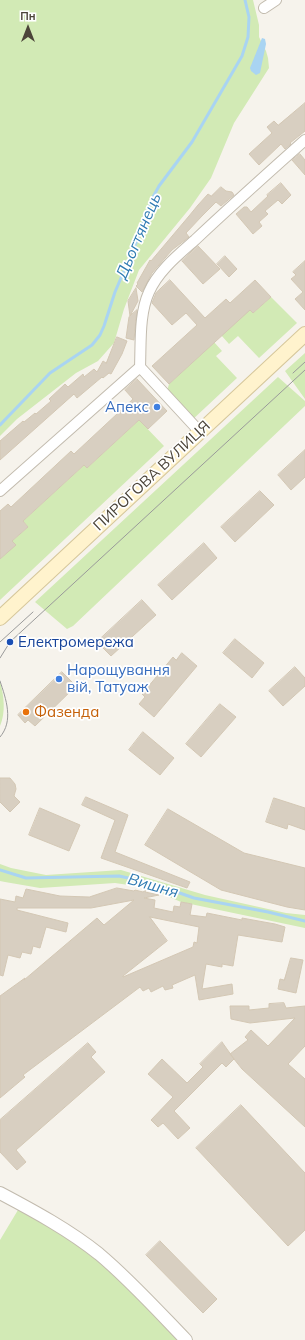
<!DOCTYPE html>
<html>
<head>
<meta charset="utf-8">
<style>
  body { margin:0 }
  #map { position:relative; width:305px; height:1340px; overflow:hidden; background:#f6f3ec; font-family:Mulish,sans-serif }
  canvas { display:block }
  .north { position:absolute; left:8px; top:8px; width:40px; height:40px; -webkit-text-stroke:3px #fff; paint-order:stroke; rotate:0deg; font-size:11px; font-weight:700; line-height:16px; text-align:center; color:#4b4439 }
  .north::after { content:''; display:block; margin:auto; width:14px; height:18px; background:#4b4439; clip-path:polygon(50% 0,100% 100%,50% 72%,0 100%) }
</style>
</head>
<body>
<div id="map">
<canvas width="305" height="1340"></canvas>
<div class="north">Пн</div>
</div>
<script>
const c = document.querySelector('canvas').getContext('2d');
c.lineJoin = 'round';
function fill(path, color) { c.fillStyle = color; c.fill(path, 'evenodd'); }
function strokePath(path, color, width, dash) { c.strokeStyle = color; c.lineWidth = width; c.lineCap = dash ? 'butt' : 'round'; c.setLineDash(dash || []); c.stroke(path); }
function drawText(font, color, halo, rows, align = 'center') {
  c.font = font + ' Mulish,sans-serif'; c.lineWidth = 3.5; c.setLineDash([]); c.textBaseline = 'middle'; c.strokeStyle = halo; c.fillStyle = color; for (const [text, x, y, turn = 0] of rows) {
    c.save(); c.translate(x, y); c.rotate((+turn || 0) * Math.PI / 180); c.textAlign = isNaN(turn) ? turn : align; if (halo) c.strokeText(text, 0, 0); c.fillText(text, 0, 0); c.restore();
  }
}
const green = new Path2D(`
  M0 0H253L259 25V37L266 51 268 58 269 68 234 123 211 178 190 208 139 270 124 309 114 343 98 361 76 373 17 419 0 436Z
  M271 297 297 323 259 358 238 336 229 344 221 335 246 306 253 313Z
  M214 342 222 351 216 356 237 378 191 421 166 395 169 384Z
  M305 353V399L285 371Z
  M278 377 305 401V406L73 626 67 629 35 602Z
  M139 420 164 446 0 600V559L15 545 12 541 28 527 23 521 84 465 87 468Z
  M0 681C4 696 6 712 0 726Z
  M0 864 11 868 46 875 121 870 205 895 286 913 305 915V928L181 902 149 888 115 883 40 888 5 882 0 881Z
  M21 1205 68 1231 186 1340H0V1240Z`);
const water = new Path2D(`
  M262 38 265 39 266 44 260 73 256 75 251 71 250 68Z`);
const stream = new Path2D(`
  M0 425 50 373 92 345 100 335 104 326 115 292 136 243 153 197 159 186 192 142 242 56 248 37 249 17 245 0
  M0 870 26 878 119 876 151 883 194 898 268 912 305 921`);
const building = new Path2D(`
  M305 103V131L290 143 291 144 285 149 281 144 259 165 249 154 272 133 267 127 274 121 278 125Z
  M300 154 305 160V175L292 160Z
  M281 183 291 195 282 204 278 200 265 211 268 214 259 222 262 226 253 234 236 214 244 207H247L251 212 268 196 267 195Z
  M221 187 226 191 232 192 234 195 221 206 216 202 202 216 186 233 189 237 172 250 152 273 142 292 136 286 138 284 137 283 150 260 151 261 189 216 198 205 208 194 211 196Z
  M198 246 220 269 203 284 182 261Z
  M225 256 237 269 229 277 217 264Z
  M305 261V310L295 299 303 292 291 279 296 275 293 272Z
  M170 280 205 318 226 299 230 303 255 280 271 297 253 313 250 310 169 384 152 366 197 325 186 313 172 325 152 303 156 293Z
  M136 288 138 301 130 316 128 301Z
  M137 310 134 340 126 338 129 317Z
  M117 337 127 341 122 354 111 374 109 373 103 378 102 377 77 398 74 394 0 460V441L23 421 24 422 35 413 36 414 51 401 49 399 65 384 68 387 83 374 84 377 94 369 97 372 103 361 106 363Z
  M137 379 167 411 148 429 139 420 87 468 84 465 23 521 28 527 12 541 16 545 0 559V511L8 504 11 507 71 451 74 454 133 399 125 390Z
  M305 450V477L291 490 278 475Z
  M260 491 274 505 235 542 221 527Z
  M204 543 217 558 172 600 158 585Z
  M142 600 156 615 111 656 97 642Z
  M235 639 264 663 252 678 223 653Z
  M182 653 197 666 154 717 139 704 145 697 142 694 173 657 176 660Z
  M295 667 305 678V686L283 706 269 691Z
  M62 672 76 686 35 726 28 720 25 723 18 715Z
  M220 704 236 717 201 757 186 744Z
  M143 732 174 758 160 775 129 750Z
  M0 778H10L15 784 16 789 14 796 20 802 10 812 0 802Z
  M86 797 128 815 115 852 190 882 187 888 101 858 115 820 82 805Z
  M274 798 305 808V830L288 824 287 829 266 822Z
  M40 808 80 825 69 851 29 835Z
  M168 809 244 853 305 868V910L287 907 221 890 145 845Z
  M117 888 134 891 135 890 143 892 146 890 145 892 159 895 144 898 155 900 154 908 173 912 174 906 180 907 181 902 192 904 190 915 206 917 207 913 242 920V918L275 924 285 927 282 942 238 935 233 966 222 964V967L206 964 202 989 232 984 233 994 199 1000 195 975 172 985 173 988 165 990 163 986 151 992 149 988 143 991 140 987 23 1075 25 1077 0 1098V996L25 978 24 980 97 918 104 925 134 900 91 908H17V910L68 923 66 932 46 927 40 948 33 946 31 954 22 952 20 958 8 955 3 976 0 975V899L15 902 16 896 23 898 26 889 60 896 89 897ZM150 917 199 927 197 943 194 942 193 947 123 977V976L167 941Z
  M291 958 303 960 296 993 278 989 280 979 284 980Z
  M284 1003 286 1008 305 1006V1046L288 1064 305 1079V1127L242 1069 230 1054 248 1040 245 1037 251 1030 268 1046 295 1018 250 1023 231 1019 230 1006H249V1010L269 1008V1004Z
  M222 1042 234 1059 226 1067 222 1063 174 1111 190 1128 178 1139 163 1123 158 1127 151 1120 173 1097 148 1074 162 1059 187 1083 203 1067 200 1064Z
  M88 1043 96 1052 91 1057 105 1072 16 1150 26 1162 17 1170 0 1152V1120Z
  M241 1105 305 1173V1230L288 1246 196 1148Z
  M160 1241 217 1299 203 1313 146 1255Z`);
const minor = new Path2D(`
  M264 8 276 0
  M140 367 200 432
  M0 491 140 367C141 343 139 314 149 292 158 271 178 255 195 240 231 206 268 173 305 140`);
const tertiary = new Path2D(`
  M0 1193C34 1211 69 1230 99 1254 130 1280 158 1311 186 1340`);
const secondary = new Path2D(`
  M0 618 305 334`);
const tram = new Path2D(`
  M293 373 305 362
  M0 642 33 612
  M0 658 10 642 305 370
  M0 681C6 699 14 721 0 737`);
const markers = [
  [157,407,4,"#3f7fe0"],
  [10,642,4,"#1a4fb4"],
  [59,679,4,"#3f7fe0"],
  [26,712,4,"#e8710a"]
];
const shopNames = [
  ["Апекс",149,407],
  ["Нарощування",67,670,"left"],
  ["вій, Татуаж",67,687,"left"]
];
const streetNames = [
  ["ПИРОГОВА ВУЛИЦЯ",152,476,-43]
];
const transitNames = [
  ["Електромережа",18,642]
];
const foodNames = [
  ["Фазенда",34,712]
];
const waterNames = [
  ["Дьогтянець",139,236,-67],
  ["Вишня",153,886,16]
];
fill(green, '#d2eab5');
fill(water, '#a9d4f2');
strokePath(stream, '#a9d4f2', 3);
fill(building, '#d8cfc1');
strokePath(building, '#d3c7b4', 1);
strokePath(minor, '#c2bbae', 12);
strokePath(tertiary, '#c2bbae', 14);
strokePath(secondary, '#d6c79b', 16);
strokePath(minor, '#fff', 10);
strokePath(tertiary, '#fff', 12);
strokePath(secondary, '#fff3cd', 14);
strokePath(tram, '#9a9a9a', 1);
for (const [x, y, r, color] of markers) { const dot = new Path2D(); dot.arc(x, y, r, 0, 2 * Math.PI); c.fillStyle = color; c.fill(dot); strokePath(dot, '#fff', 1.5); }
drawText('15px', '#366cbe', '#fff', shopNames, 'right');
drawText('15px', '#4b4439', '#fff', streetNames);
drawText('15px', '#164399', '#fff', transitNames, 'left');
drawText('15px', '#c56008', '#fff', foodNames, 'left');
drawText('italic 16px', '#2e7ab2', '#fff', waterNames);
</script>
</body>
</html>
